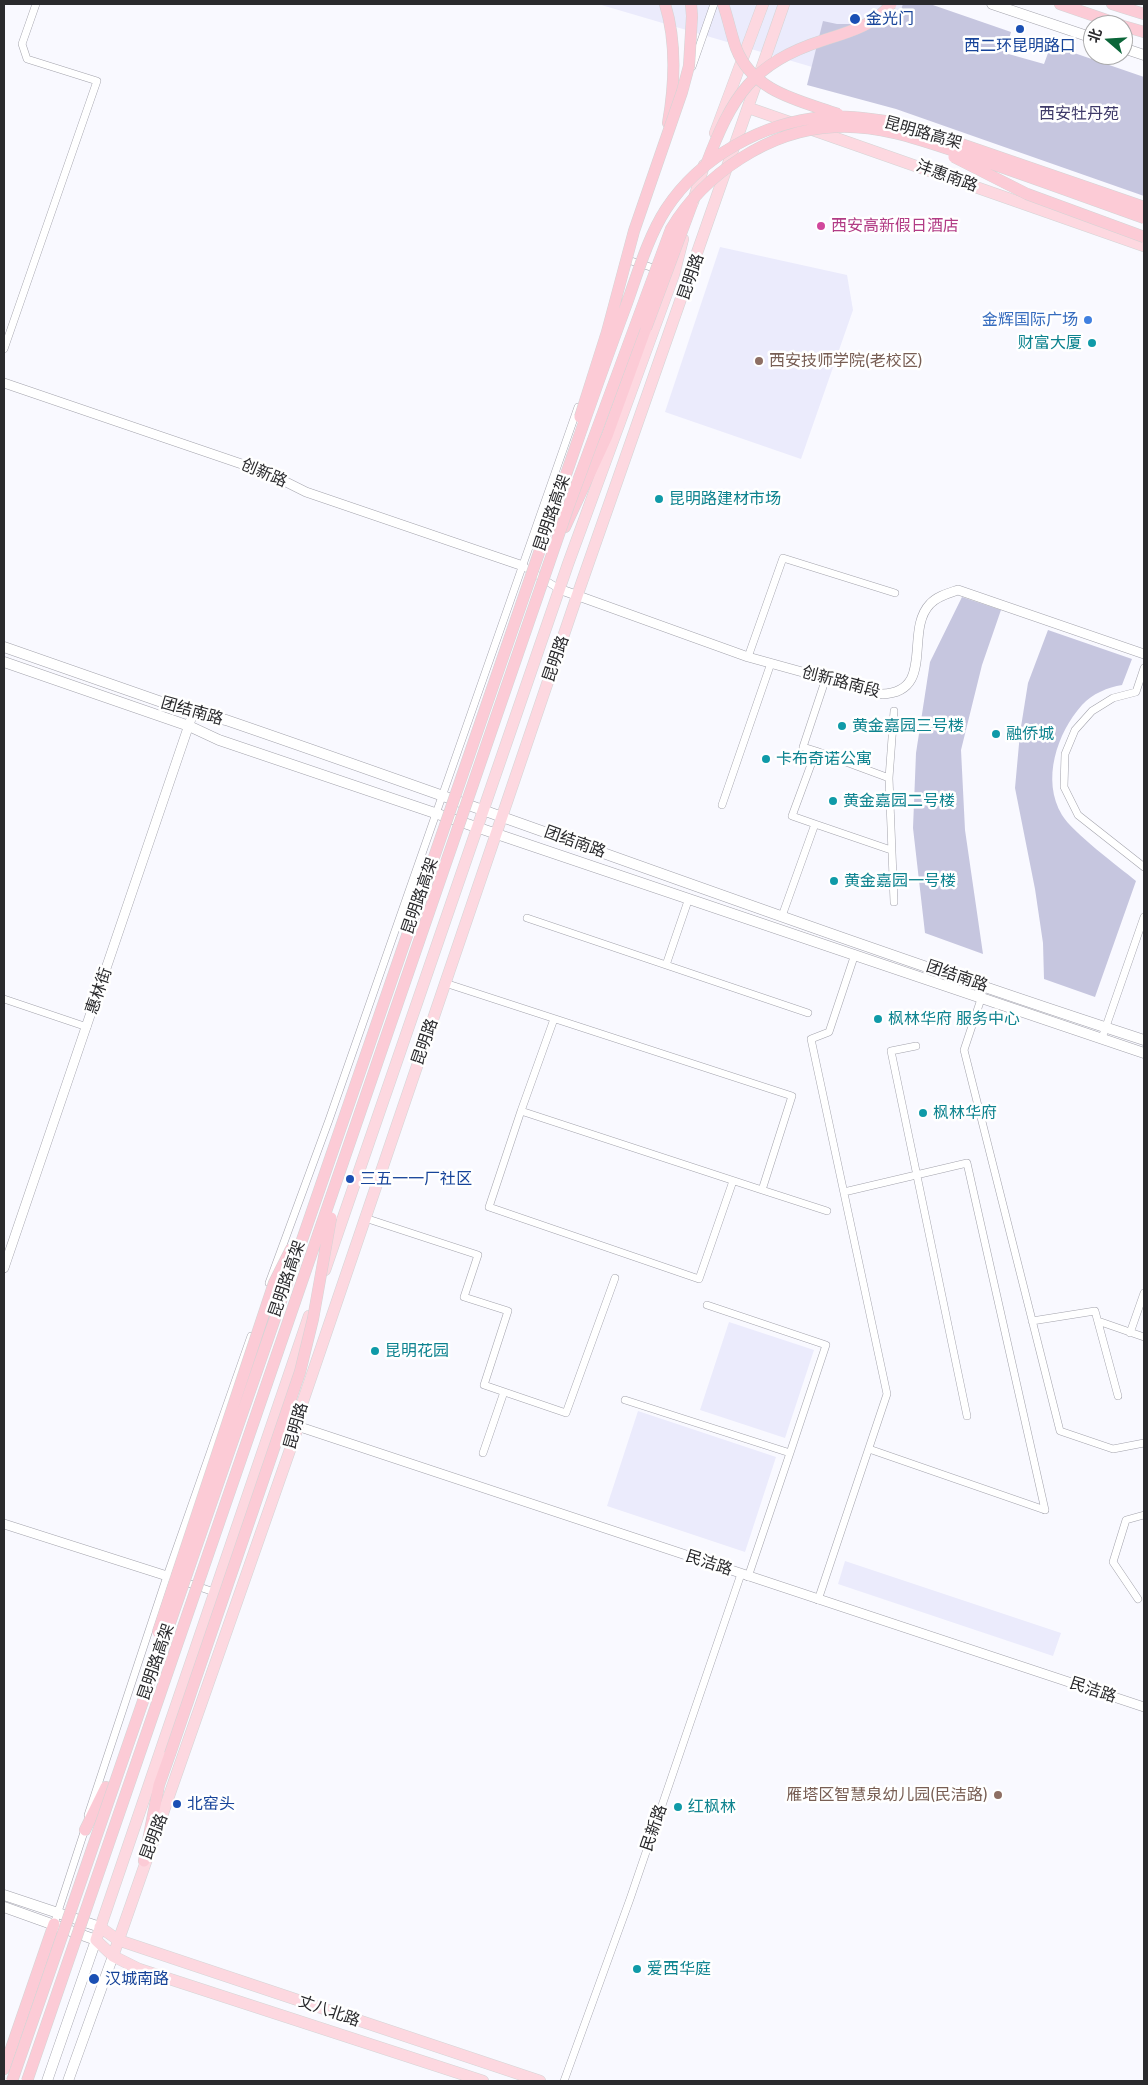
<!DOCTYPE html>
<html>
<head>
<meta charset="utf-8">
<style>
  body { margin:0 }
  #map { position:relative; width:1148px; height:2085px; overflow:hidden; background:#f9f9ff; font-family:"Public Sans","Noto Sans SC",sans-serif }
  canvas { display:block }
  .frame { position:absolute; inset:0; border:5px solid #2a2a2d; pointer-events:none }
  .north { position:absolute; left:1083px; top:15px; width:50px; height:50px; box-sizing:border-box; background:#fff; border:1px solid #aaaaab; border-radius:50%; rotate:289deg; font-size:14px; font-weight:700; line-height:20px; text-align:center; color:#2a2a2d }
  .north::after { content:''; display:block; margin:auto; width:18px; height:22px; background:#0b6639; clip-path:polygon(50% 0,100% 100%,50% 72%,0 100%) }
</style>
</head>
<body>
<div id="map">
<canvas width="1148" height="2085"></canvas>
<div class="frame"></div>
<div class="north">北</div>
</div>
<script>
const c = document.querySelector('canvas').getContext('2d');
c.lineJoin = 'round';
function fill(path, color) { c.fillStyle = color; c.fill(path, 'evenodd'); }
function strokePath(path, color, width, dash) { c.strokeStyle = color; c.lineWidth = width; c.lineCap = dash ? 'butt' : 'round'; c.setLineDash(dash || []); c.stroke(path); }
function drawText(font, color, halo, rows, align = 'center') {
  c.font = font + ' "Public Sans","Noto Sans SC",sans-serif'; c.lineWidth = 5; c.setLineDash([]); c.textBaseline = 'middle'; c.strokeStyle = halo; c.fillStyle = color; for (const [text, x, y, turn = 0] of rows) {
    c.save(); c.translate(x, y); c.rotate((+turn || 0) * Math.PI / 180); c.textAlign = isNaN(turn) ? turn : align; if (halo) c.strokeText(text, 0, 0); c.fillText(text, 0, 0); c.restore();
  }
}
const built = new Path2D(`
  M598 4H906L870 84Z
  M720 247 847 275 853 310 801 459 665 412Z
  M729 1322 814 1350 785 1438 700 1410Z
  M638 1411 776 1457 745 1552 607 1506Z
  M845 1561 1061 1633 1053 1656 838 1584Z`);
const green = new Path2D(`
  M903 4H930L1011 32 1005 53 1044 64 1051 45 1144 77V196L896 109 807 85 823 21 837 24H896Z
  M962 597 1001 610 982 665 961 750 965 830 983 954 925 933 913 828 916 753 930 662Z
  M1048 630 1132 659 1122 685C1108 687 1092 694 1082 705 1057 733 1041 780 1062 815 1073 833 1118 866 1136 881L1095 997 1044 979 1043 943 1035 889 1015 788 1020 733 1028 683Z`);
const minor = new Path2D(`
  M692 67 714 4
  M628 260 660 270
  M4 349 97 81 27 59 22 44 36 4
  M523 566 559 589
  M748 657 783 558 895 593
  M1144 668 1136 692 1113 698 1092 711 1075 730 1065 754 1064 787 1078 815 1144 867
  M894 711 889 778 894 902
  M816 751 889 778
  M722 805 771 663
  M815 824 891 850
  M689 898 666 965 808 1013
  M782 916 815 824 792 816 816 751 803 747 826 678
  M527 918 666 965
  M445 983 792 1096 762 1190 521 1111 554 1019
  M4 999 87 1027
  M981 999 964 1050 1060 1431 1113 1449 1144 1443
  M1102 1038 1144 917
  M916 1046 891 1051 967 1416
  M521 1111 489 1207 699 1279 733 1181
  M762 1190 827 1211
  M844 1192 967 1163 1045 1510
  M365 1218 478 1255 464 1297 508 1311 484 1385 566 1413 615 1278
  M269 1283 329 1120 578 407
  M707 1305 826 1345 790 1453
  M1032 1321 1095 1311 1118 1396
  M1098 1321 1144 1337
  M1130 1333 1144 1293
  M625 1400 790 1453 748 1577
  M869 1449 1045 1510
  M483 1453 504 1392
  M182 1581 214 1592
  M1138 1599 1113 1562 1126 1520 1144 1515
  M818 1600 887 1394 811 1039 829 1032 855 954
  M88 1815 167 1576 251 1336
  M54 1924 86 1826
  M564 2081 630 1899 741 1574`);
const tertiary = new Path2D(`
  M4 383 268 473 306 492 523 566
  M559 589 748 657 882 694C936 692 904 631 930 604 937 596 949 593 958 590L1144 654
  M4 1268 193 713
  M279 1420 1144 1707
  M4 1524 167 1576`);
const secondary = new Path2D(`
  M992 4 1093 38
  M1123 48 1144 55
  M4 647 193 713 226 720C532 825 836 940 1144 1040
  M4 662 189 726 219 740 1144 1053
  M4 1895 100 1927
  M4 1907 96 1940 47 2081
  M68 2081 113 1956`);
const primary = new Path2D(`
  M749 108 795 124
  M810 129 1144 246
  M715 133 763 4
  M693 202 704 165
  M325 1270 568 564 674 274 683 239
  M309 1316 96 1940 113 1956 139 1969 483 2081
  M100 1927 118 1940 540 2081
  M113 1956 298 1427 302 1404 577 596 784 4`);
const trunk = new Path2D(`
  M665 4C677 43 675 83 668 123
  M691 4 692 16
  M1060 4 1121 25
  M1112 4 1144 14
  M1123 26 1144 32
  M565 527 607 436 646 328
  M85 1830 106 1787
  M144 1861 159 1785 170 1754
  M4 2069 54 1924`);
const trunkBridge = new Path2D(`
  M723 4C728 18 731 34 736 48 753 92 798 100 838 114
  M954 157 1027 194 1144 237
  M706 165C732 96 752 63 824 40 849 32 875 25 891 4
  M646 328 692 204
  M580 417 607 332 634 231 682 92 689 66 692 16
  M158 1632 274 1283 291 1249
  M170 1754 300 1372 313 1319 331 1218
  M12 2081 572 457C590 405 608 354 627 303 638 272 648 237 666 209 700 157 763 122 825 117 850 115 875 120 900 123L1144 207
  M27 2081 569 505 671 229C704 174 769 130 834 127 879 124 924 141 966 155 1026 175 1085 197 1144 218`);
const markers = [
  [855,19,6,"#1a4fb4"],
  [1020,29,5,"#1a4fb4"],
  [821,226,5,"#d1479c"],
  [1088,320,5,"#3f7fe0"],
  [1092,343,5,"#0f9aa8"],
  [759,361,5,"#8d6e63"],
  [659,499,5,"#0f9aa8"],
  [842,726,5,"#0f9aa8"],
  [996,734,5,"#0f9aa8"],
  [766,759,5,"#0f9aa8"],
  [833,801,5,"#0f9aa8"],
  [834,881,5,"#0f9aa8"],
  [878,1019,5,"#0f9aa8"],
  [923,1113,5,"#0f9aa8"],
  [350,1179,5,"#1a4fb4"],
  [375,1351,5,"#0f9aa8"],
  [998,1795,5,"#8d6e63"],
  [177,1804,5,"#1a4fb4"],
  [678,1807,5,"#0f9aa8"],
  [637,1969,5,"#0f9aa8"],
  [94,1979,6,"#1a4fb4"]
];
const transitNames = [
  ["金光门",866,19],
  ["西二环昆明路口",1020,46,"center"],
  ["三五一一厂社区",360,1179],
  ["北窑头",187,1804],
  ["汉城南路",105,1979]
];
const parkNames = [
  ["西安牡丹苑",1079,114]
];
const streetNames = [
  ["昆明路高架",923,133,16],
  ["沣惠南路",947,176,20],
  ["昆明路",691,277,-71],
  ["创新路",264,473,23],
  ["昆明路高架",552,513,-71],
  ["昆明路",556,659,-71],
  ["创新路南段",841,682,15],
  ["团结南路",192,711,16],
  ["团结南路",575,842,20],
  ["昆明路高架",420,896,-71],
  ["团结南路",957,976,19],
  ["惠林街",99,991,-71],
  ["昆明路",425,1042,-71],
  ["昆明路高架",287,1279,-71],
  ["昆明路",296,1426,-74],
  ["民洁路",709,1563,18],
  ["昆明路高架",156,1662,-71],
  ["民洁路",1093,1690,18],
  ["民新路",654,1828,-71],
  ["昆明路",154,1837,-69],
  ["丈八北路",329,2011,19]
];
const hotelNames = [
  ["西安高新假日酒店",831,226]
];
const shopNames = [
  ["金辉国际广场",1078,320]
];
const cultureNames = [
  ["财富大厦",1082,343,"right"],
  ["昆明路建材市场",669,499],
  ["黄金嘉园三号楼",852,726],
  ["融侨城",1006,734],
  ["卡布奇诺公寓",776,759],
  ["黄金嘉园二号楼",843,801],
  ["黄金嘉园一号楼",844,881],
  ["枫林华府 服务中心",888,1019],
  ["枫林华府",933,1113],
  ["昆明花园",385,1351],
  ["红枫林",688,1807],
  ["爱西华庭",647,1969]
];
const educationNames = [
  ["西安技师学院(老校区)",769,361],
  ["雁塔区智慧泉幼儿园(民洁路)",988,1795,"right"]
];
fill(built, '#ebebfc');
fill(green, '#c6c6df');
strokePath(minor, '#a3a3ac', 8);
strokePath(tertiary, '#a3a3ac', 10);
strokePath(secondary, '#a3a3ac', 11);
strokePath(primary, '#d4d4d5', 12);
strokePath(trunk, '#d4d4d5', 12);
strokePath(minor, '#fff', 7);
strokePath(tertiary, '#fff', 9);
strokePath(secondary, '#fff', 10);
strokePath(primary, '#fdd8e0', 11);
strokePath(trunk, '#fccbd6', 11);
strokePath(trunkBridge, '#d4d4d5', 12, []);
strokePath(trunkBridge, '#fccbd6', 11);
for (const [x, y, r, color] of markers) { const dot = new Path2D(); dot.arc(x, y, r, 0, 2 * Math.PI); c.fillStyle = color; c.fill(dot); strokePath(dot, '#fff', 2); }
drawText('16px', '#164399', '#fff', transitNames, 'left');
drawText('16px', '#3e3a69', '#fff', parkNames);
drawText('16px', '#2a2a2d', '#fff', streetNames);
drawText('16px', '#b23c85', '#fff', hotelNames, 'left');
drawText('16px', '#366cbe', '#fff', shopNames, 'right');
drawText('16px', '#0d838f', '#fff', cultureNames, 'left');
drawText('16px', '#785e54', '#fff', educationNames, 'left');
</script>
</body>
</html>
